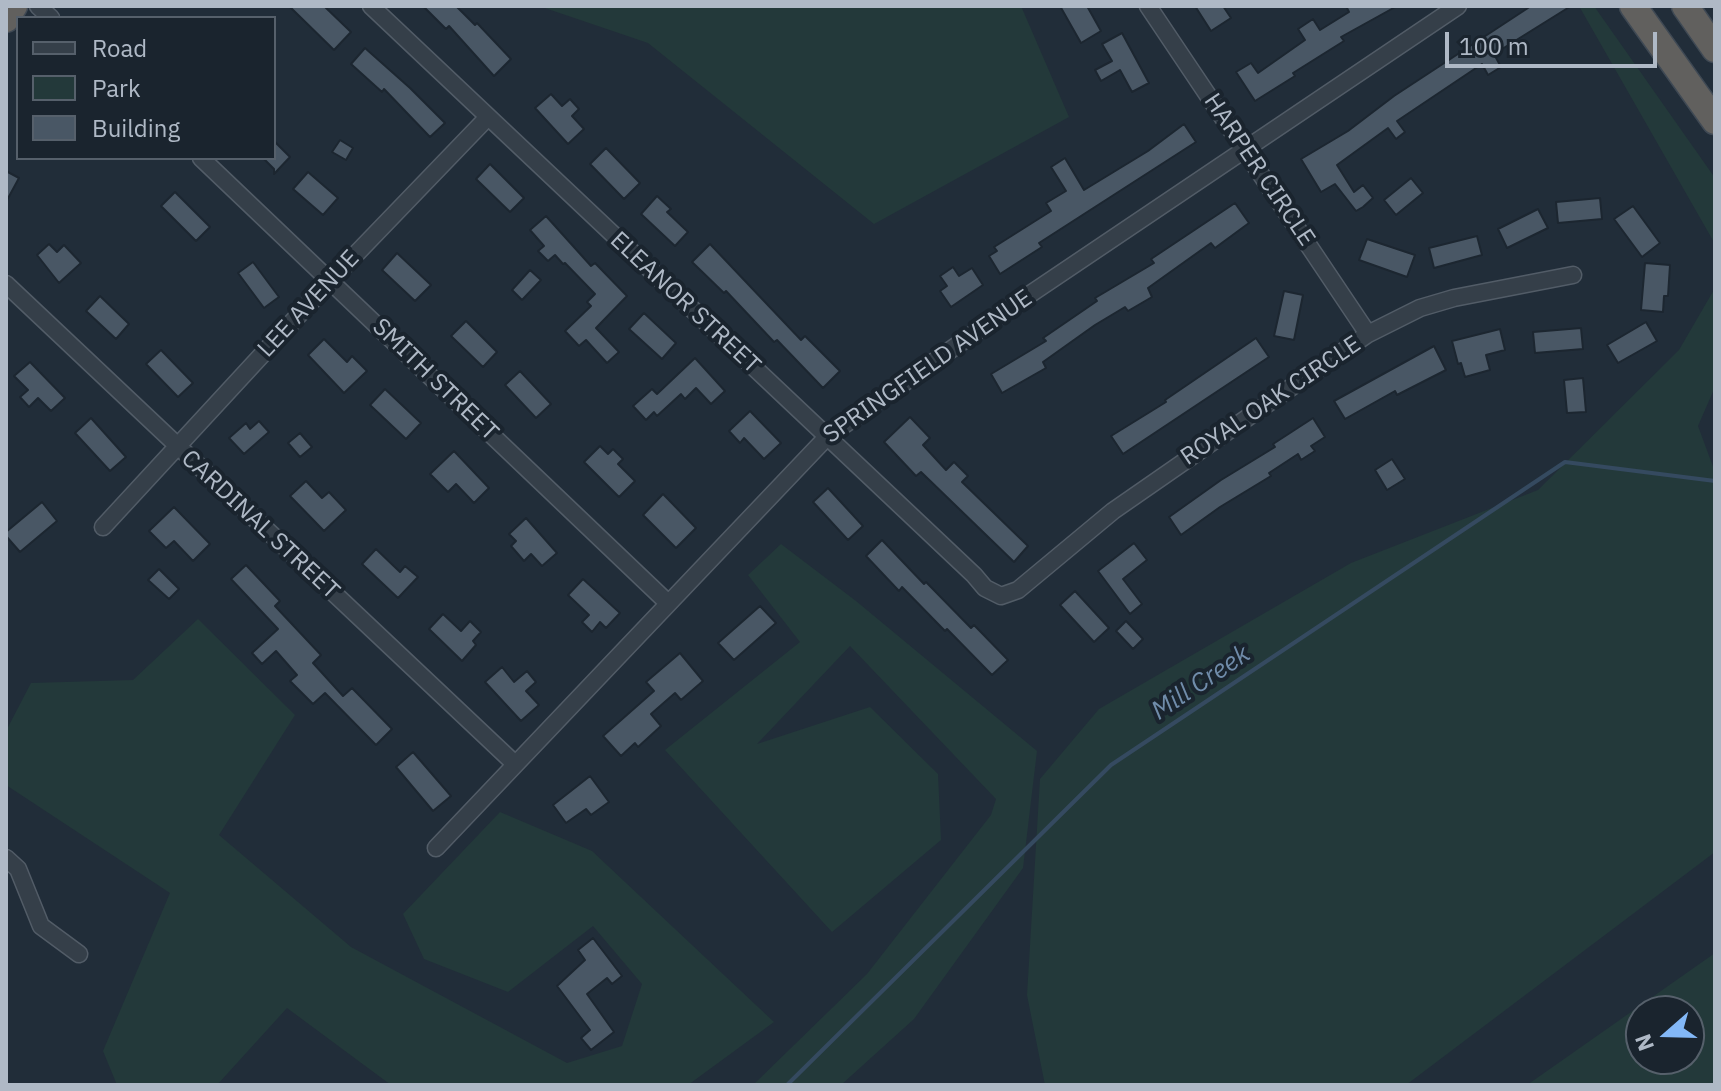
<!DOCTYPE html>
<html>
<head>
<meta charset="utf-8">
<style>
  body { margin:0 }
  #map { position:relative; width:1721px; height:1091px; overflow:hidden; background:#212d39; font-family:"IBM Plex Sans",sans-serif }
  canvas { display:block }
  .frame { position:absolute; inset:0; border:8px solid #afb9c6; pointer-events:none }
  .legend { position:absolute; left:16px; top:16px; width:260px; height:144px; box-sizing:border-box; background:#1a242e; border:2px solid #56606b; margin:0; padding:10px 14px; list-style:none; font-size:24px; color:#afb9c6 }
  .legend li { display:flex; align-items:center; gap:16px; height:40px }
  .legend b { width:40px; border:2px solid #56606b }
  .north { position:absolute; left:1625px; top:995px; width:80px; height:80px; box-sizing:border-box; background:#1a242e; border:2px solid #56606b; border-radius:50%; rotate:250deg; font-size:22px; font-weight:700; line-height:32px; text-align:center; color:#afb9c6 }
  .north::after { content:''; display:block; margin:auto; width:28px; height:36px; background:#83b8f7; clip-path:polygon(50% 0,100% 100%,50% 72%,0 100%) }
  .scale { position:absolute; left:1445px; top:32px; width:212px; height:36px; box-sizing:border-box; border:4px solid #afb9c6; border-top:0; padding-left:10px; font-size:24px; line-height:28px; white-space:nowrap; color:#afb9c6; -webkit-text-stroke:6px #1a242e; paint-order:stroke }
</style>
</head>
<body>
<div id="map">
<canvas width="1721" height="1091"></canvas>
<div class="frame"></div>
<ul class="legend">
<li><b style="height:10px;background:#353f49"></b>Road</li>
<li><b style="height:22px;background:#23393a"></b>Park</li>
<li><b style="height:22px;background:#495765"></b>Building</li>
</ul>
<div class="north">N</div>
<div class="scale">100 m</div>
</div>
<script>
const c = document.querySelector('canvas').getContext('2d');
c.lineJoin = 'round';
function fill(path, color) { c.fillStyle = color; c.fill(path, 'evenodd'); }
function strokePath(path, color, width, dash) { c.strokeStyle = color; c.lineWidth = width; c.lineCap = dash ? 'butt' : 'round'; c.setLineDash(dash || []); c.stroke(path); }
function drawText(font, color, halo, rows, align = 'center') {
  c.font = font + ' "IBM Plex Sans",sans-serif'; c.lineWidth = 8; c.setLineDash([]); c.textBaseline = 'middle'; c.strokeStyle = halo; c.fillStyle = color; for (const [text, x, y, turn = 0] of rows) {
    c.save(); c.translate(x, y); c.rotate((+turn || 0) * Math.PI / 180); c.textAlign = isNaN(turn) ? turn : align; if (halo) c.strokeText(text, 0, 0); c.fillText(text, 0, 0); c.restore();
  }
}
const green = new Path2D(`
  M539 6H1021L1069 117 874 224 648 43Z
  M1579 6H1594L1715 178V244Z
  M1715 288V387L1698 426 1715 472V852L1406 1085H1045L1027 995 1040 779 1099 709 1351 563 1538 490 1679 350Z
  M781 544 856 601 1037 751 1023 868 914 1019 841 1085H753L867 974 991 815 996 799 850 646 757 744 870 707 938 774 941 840 832 932 665 750 800 642 748 575Z
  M198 619 295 715 219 835 351 947 567 1063 622 1046 642 984 593 926 508 992 424 959 403 914 500 812 592 851 774 1022 688 1085H391L287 1008 217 1085H117L103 1051 170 893 6 785V731L31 683 133 680Z
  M1715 953V1085H1527ZM1689 1011V1059H1641V1011Z`);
const stream = new Path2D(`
  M787 1085 1111 765 1565 462 1715 481`);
const building = new Path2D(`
  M289 6H324L351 32 334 50Z
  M423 6H456L475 25 477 23 511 59 494 76 449 26 446 29Z
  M1060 6H1087L1101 31 1081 43Z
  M1195 6H1223L1231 18 1211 31Z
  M1346 6H1397L1341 37 1344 41 1293 73 1295 76 1255 101 1236 72 1251 63 1258 73 1305 40 1298 29 1313 19 1320 30 1349 12Z
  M1531 6H1571L1494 54 1501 67 1488 75 1482 64 1397 121 1405 132 1396 139 1388 128 1337 165 1354 192 1363 185 1373 198 1363 207 1356 211 1335 184 1321 192 1301 159 1348 131 1394 96Z
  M1122 33 1149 83 1132 92 1120 70 1101 81 1095 70 1112 61 1102 44Z
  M365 48 410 88 445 123 430 137 384 89 382 92 351 64Z
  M551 94 562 106 570 99 579 109 572 116 584 129 568 144 535 108Z
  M1184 124 1196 142 1039 243 1042 247 1000 274 989 256 997 251 994 247 1051 211 1046 203 1066 191 1051 167 1065 158 1084 190 1148 151Z
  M340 140 353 148 346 160 332 152Z
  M274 141 290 157 274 174V169L263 158H274Z
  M606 148 640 183 624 199 590 164Z
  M490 164 524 198 510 212 476 179Z
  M6 171 19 178 6 202Z
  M308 172 338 198 323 215 293 189Z
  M1411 178 1423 193 1396 215 1384 200Z
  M175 192 210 227 196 241 161 206Z
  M657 196 671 209 667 212 688 232 675 246 641 214Z
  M1600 198 1602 219 1558 223 1556 202Z
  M1235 203 1249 223 1215 248 1211 243 1148 288 1152 297 1128 311 1125 307 1095 325 1043 362 1046 368 1002 393 991 374 1046 341 1043 338 1097 301 1095 298 1154 263 1151 259Z
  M1633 206 1660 243 1642 257 1614 219Z
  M1538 209 1548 228 1507 248 1498 229Z
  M546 216 591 266 595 263 627 296 596 328 619 352 607 363 586 340 579 346 565 331 591 306 587 302 595 294 565 263 563 264 555 255 548 261 538 251 544 246 530 230Z
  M1477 236 1482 255 1434 268 1429 248Z
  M1367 239 1415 255 1407 277 1359 260Z
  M49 244 57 252 64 245 81 263 59 283 37 255Z
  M710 244 801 340 805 336 840 371 823 388 777 340 774 342 726 291 724 293 692 262Z
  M397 253 431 285 415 301 382 270Z
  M253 262 279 297 264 308 238 273Z
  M1645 263 1670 265 1668 296H1664L1663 312 1641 310Z
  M953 267 959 276 972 268 983 285 951 307 940 291 947 286 940 276Z
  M530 270 541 280 522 300 512 290Z
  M1284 291 1303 295 1294 340 1274 336Z
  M100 296 129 324 116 339 86 311Z
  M644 313 676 343 662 359 629 329Z
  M466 321 497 352 483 367 451 336Z
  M1646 322 1657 341 1618 363 1607 345Z
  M1581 328 1583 349 1535 353 1533 332Z
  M1500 329 1505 350 1486 355 1490 370 1465 377 1461 363 1458 364 1452 341Z
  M1256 338 1269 357 1123 454 1111 436 1166 402 1165 400Z
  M324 339 347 362 352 356 367 371 344 393 308 355Z
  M1434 346 1446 370 1397 395 1395 391 1345 419 1334 401Z
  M161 350 193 383 178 397 146 364Z
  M695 358 725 391 711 404 696 388 685 399 681 394 657 416 654 412 646 420 633 406 652 389 657 394Z
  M30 362 65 398 51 411 38 398 29 407 20 397 28 390 14 376Z
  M520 371 551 404 536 418 505 385Z
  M1583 378 1586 412 1567 413 1564 380Z
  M385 389 421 423 406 439 370 405Z
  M750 411 781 443 764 459 744 438 740 443 729 431Z
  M910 417 930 438 923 445 946 470 954 462 968 476 962 482 1028 546 1014 562 921 472 916 476 884 442Z
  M91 418 126 457 110 471 75 433Z
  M1313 418 1325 437 1311 446 1315 451 1301 460 1298 454 1269 473 1271 476 1220 507 1181 535 1169 517 1221 480 1275 447 1273 444Z
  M259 421 269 432 244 454 229 438 246 423 250 429Z
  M300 433 312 447 300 457 288 443Z
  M600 446 608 454 613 449 623 459 618 464 635 481 619 497 584 462Z
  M454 451 489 488 474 503 456 484 448 492 430 474Z
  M1392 459 1405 479 1387 490 1375 470Z
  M306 481 322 498 329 492 346 510 324 531 290 496Z
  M828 488 863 526 848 540 813 502Z
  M663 494 696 528 676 548 643 515Z
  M42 502 57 521 20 552 6 536V532Z
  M174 507 210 544 193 561 174 541 166 548 149 531Z
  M526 518 557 553 542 566 531 554 524 561 511 546 516 541 509 534Z
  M882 540 924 584 926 582 971 628 974 625 1008 660 992 675 947 629 945 631 902 587 899 591 866 556Z
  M1134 543 1147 560 1123 579 1142 604 1130 614 1098 571Z
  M376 549 400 572 405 566 418 577 398 598 362 564Z
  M246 565 280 601 275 606 321 655 313 663 343 696 352 688 392 729 376 745 325 693 313 704 290 681 297 675 276 651 262 664 252 653 278 629 231 579Z
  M159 569 179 589 169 599 148 580Z
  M583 579 620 613 606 628 600 622 592 632 582 622 589 615 568 595Z
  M1075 591 1109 628 1094 642 1060 605Z
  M760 606 776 623 734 660 718 643Z
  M443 614 461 631 470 621 481 632 473 641 476 645 462 661 429 629Z
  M1126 621 1143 639 1133 649 1116 631Z
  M680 653 703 681 681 700 675 693 651 714 661 726 638 747 635 743 621 756 603 736 654 691 646 682Z
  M502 667 514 682 527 671 536 682 526 691 539 705 521 721 485 682Z
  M413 752 451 796 433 811 396 767Z
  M590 776 609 802 591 815 586 809 566 823 553 805Z
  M593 938 622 976 612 984 607 978 587 994 614 1032 591 1050 581 1038 590 1030 557 986 585 960 578 950Z`);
const minor = new Path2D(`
  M38 6 51 18
  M371 6 974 575 985 588 1001 596 1018 590 1113 511 1368 334 1420 308 1454 298 1573 275
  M1148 6 1368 334
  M201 158 668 603
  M6 284 515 764
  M103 527 331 280 488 117
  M436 848 827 437 1017 303 1458 6
  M6 858 18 869 41 926 79 954`);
const trunk = new Path2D(`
  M1633 6 1715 121
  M1685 6 1715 49
  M6 19 14 6`);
const streetNames = [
  ["HARPER CIRCLE",1259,170,56],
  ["ELEANOR STREET",685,303,43],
  ["LEE AVENUE",309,304,-47],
  ["SPRINGFIELD AVENUE",928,367,-35],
  ["SMITH STREET",435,380,44],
  ["ROYAL OAK CIRCLE",1271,401,-34],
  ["CARDINAL STREET",260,525,43]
];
const waterNames = [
  ["Mill Creek",1201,683,-34]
];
fill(green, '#23393a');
strokePath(stream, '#354a60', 4);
fill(building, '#495765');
strokePath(building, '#1c2630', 2);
strokePath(minor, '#525c67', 19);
strokePath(trunk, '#3f4954', 29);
strokePath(minor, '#353f49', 16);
strokePath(trunk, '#61605e', 26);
drawText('24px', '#afb9c6', '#1a242e', streetNames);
drawText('italic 26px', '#708caa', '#1a242e', waterNames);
</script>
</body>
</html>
